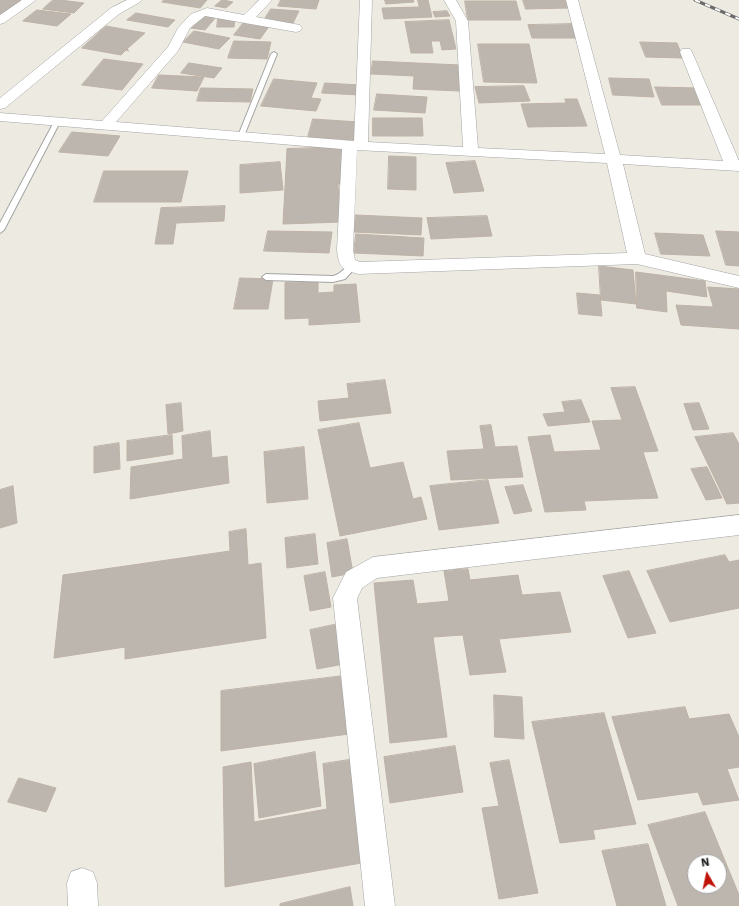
<!DOCTYPE html>
<html>
<head>
<meta charset="utf-8">
<style>
  body { margin:0 }
  #map { position:relative; width:739px; height:906px; overflow:hidden; background:#edeae2; font-family:"Work Sans",sans-serif }
  canvas { display:block }
  .north { position:absolute; left:687px; top:854px; width:40px; height:40px; box-sizing:border-box; background:#fff; border:1px solid #a4a4a4; border-radius:50%; rotate:351deg; font-size:11px; font-weight:700; line-height:16px; text-align:center; color:#1c1c1c }
  .north::after { content:''; display:block; margin:auto; width:14px; height:18px; background:#c01308; clip-path:polygon(50% 0,100% 100%,50% 72%,0 100%) }
</style>
</head>
<body>
<div id="map">
<canvas width="739" height="906"></canvas>
<div class="north">N</div>
</div>
<script>
const c = document.querySelector('canvas').getContext('2d');
c.lineJoin = 'round';
function fill(path, color) { c.fillStyle = color; c.fill(path, 'evenodd'); }
function strokePath(path, color, width, dash) { c.strokeStyle = color; c.lineWidth = width; c.lineCap = dash ? 'butt' : 'round'; c.setLineDash(dash || []); c.stroke(path); }
const building = new Path2D(`
  M0 0H15L21 1 0 16Z
  M53 0H60L84 3 74 13 43 9Z
  M164 0H207L200 8 162 2Z
  M222 0H223L233 2 226 8 215 6Z
  M281 0H319L316 9 278 6Z
  M385 0H413L414 2 386 4Z
  M418 0H428L432 17 384 19 382 8 419 7Z
  M523 0H565L568 8 526 9Z
  M465 1H516L521 20H468Z
  M271 9 299 11 293 23 264 20Z
  M37 10 71 14 57 26 23 21Z
  M447 11 450 16 435 17 433 12Z
  M136 13 175 20 168 27 127 20Z
  M203 15 217 16 205 30 191 28Z
  M218 19H235L234 27H217Z
  M449 20 456 49 442 50 440 41H431L433 53H411L405 22Z
  M244 22 270 25 260 39 234 35Z
  M572 24 577 38H532L528 25Z
  M106 26 145 33 127 49 129 51 126 50 121 55 82 48Z
  M194 31 230 38 219 49 183 42Z
  M234 41 271 42 267 59 228 58Z
  M640 42 677 43 683 58 646 57Z
  M478 44H529L537 83 484 82Z
  M104 59 143 64 122 90 82 85Z
  M373 61 460 65 459 91 413 89 414 76 371 74Z
  M189 63 222 68 214 78 181 73Z
  M159 75 204 77 197 91 152 88Z
  M609 78 649 79 654 97 613 95Z
  M274 79 317 83 311 98 321 99 316 111 261 106Z
  M325 83 361 85 359 95 322 93Z
  M524 86 530 101 479 103 475 87Z
  M655 87 698 88 706 105H662Z
  M201 88 253 89 250 102 197 101Z
  M377 94 427 97 425 113 374 110Z
  M565 99H577L587 126 528 127 521 104 566 103Z
  M373 118H422L423 136H373Z
  M313 119 359 122 354 140 308 137Z
  M72 132 120 136 108 156 59 152Z
  M342 147 343 184H338L339 201H342L343 222 283 224 287 149Z
  M389 156 416 157V190L388 189Z
  M475 161 484 191 454 193 446 163Z
  M280 162 283 190 240 193V165Z
  M104 171H188L181 202H94Z
  M225 206 224 221 176 223 173 244H155L161 208Z
  M356 215 422 218 421 235 353 232Z
  M487 216 492 236 431 239 427 218Z
  M268 231 332 232 329 253 264 251Z
  M716 231 739 232V266L726 265Z
  M655 233 703 235 710 256 661 254Z
  M356 234 424 238 423 256 354 253Z
  M599 266 633 270 636 304 601 300Z
  M636 272 705 281 707 297 666 291 667 312 637 308Z
  M240 278 273 279 268 309H234Z
  M318 281V293L334 292V285L356 284 360 322 309 325V318L285 319V283Z
  M708 287 739 289V329L681 325 676 305 713 307Z
  M577 293 600 295 602 316 579 314Z
  M385 380 391 413 320 421 318 401 349 398 347 384Z
  M635 387 658 451 643 452 658 498 584 501 586 510 545 512 528 437 550 435 554 452 601 450 592 421 622 420 611 388Z
  M581 400 590 422 548 426 543 414 565 412 562 402Z
  M181 403 183 431 168 434 166 405Z
  M699 403 709 429 693 430 684 404Z
  M359 423 370 468 403 462 413 499 421 497 427 519 340 536 318 430Z
  M491 425 495 447 517 446 523 477 451 480 447 451 484 449 480 426Z
  M210 431 212 458 227 456 229 483 130 499 131 467 183 459 182 436Z
  M733 433 739 444V503L727 504 695 437Z
  M172 435 173 454 127 461V441Z
  M119 443 120 469 94 473V447Z
  M304 447 308 499 267 503 264 452Z
  M707 467 722 498 706 500 691 469Z
  M488 480 499 523 439 530 430 486Z
  M523 485 532 511 514 514 505 487Z
  M13 486 17 523 0 528V490Z
  M246 529 248 565 261 563 266 638 125 659V647L54 658 63 575 230 551 229 532Z
  M315 534 318 564 287 568 285 538Z
  M347 539 353 573 332 577 327 543Z
  M725 555 729 562 739 560V608L670 622 647 571Z
  M468 569 470 580 518 575 522 595 560 592 571 632 499 639 506 672 470 675 463 635 433 637 447 737 390 743 374 583 413 580 417 604 449 601 444 571Z
  M629 571 656 633 628 638 603 576Z
  M325 572 331 607 310 611 304 576Z
  M338 624 344 664 317 669 310 630Z
  M343 676 349 734 221 751V691Z
  M494 695 522 697 524 739 495 737Z
  M685 707 689 719 729 714 739 737V767L727 769 739 800 703 805 698 792 638 800 612 717Z
  M604 713 636 824 593 830 595 839 560 843 532 722Z
  M455 746 463 792 390 803 384 757Z
  M315 752 321 806 259 818 254 764Z
  M355 759 367 862 225 887 223 767 251 762 254 822 327 809 323 764Z
  M509 760 538 893 499 899 482 808 499 806 490 763Z
  M19 778 56 788 46 812 8 802Z
  M705 812 739 895V906H678L648 825ZM695 862H719V886H695Z
  M648 844 666 906H617L602 851Z
  M350 887 353 906H280V904Z`);
const service = new Path2D(`
  M274 52 277 54 244 136 239 137 238 136 271 54Z
  M57 120 60 122 4 230 0 233V223L54 122Z
  M353 263 357 266 345 279 333 282 266 280 262 277 266 274 333 276C342 274 345 266 353 263Z`);
const minor = new Path2D(`
  M22 0H36L4 23 0 24V15Z
  M127 0H142L140 2 119 14 5 108 0 109V98L111 8Z
  M259 0H272L256 17 300 25 302 28 300 31 296 32 205 16 190 28 178 51 116 122 354 141 360 0H372L368 142 463 147 456 21 444 0H456L468 21 478 148 605 154 566 0H578L620 155 723 161 680 52 682 49H690L692 52 739 161V171L623 164 645 254 739 276V288L637 264 358 274C341 269 339 267 337 250L342 149 0 121V113L102 121 168 47 178 28 191 14 207 8 244 15ZM357 150 607 163 627 253 360 262 355 260 353 250Z
  M739 515V535L377 578 362 588 357 599 395 906H365L333 598 346 572 373 557Z
  M82 868 93 872 97 883 98 906H68L67 883 71 872Z`);
const rail = new Path2D(`
  M695 0 739 19`);
fill(building, '#bdb6af');
strokePath(building, '#beb2a5', 1);
strokePath(service, '#a3a3a3', 2);
strokePath(minor, '#a3a3a3', 1);
fill(service, '#fff');
fill(minor, '#fff');
strokePath(rail, '#6a6a6a', 3);
strokePath(rail, '#fff', 2, [5.5]);
</script>
</body>
</html>
